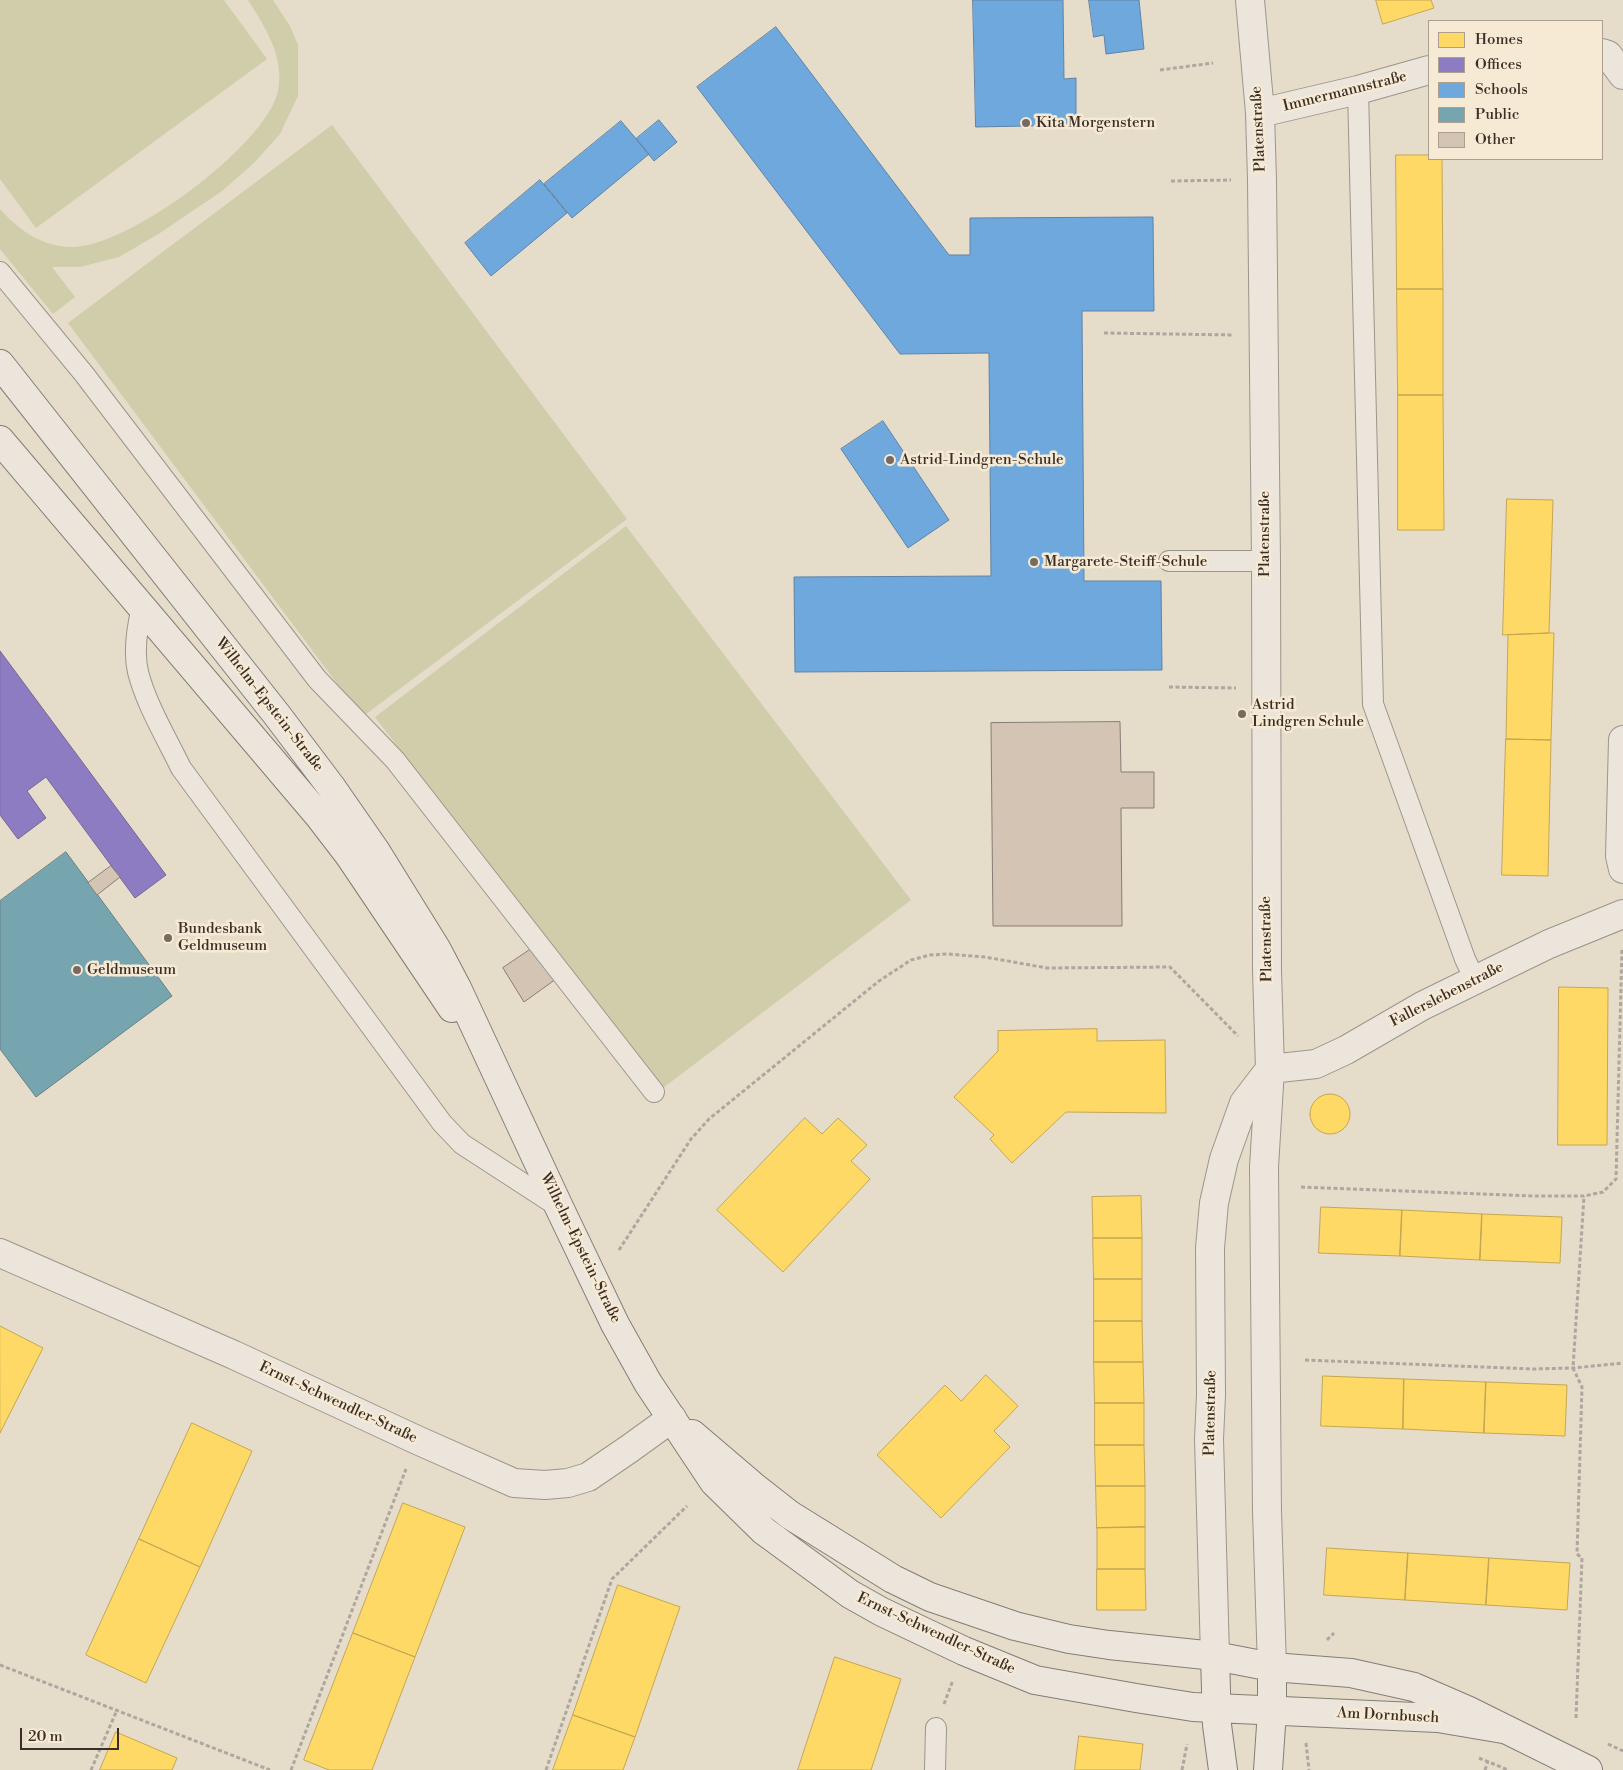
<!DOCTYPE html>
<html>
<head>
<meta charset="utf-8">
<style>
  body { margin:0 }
  #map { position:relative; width:1623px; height:1770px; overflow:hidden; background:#e6dcca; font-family:"Libre Bodoni",serif }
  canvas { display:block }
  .legend { position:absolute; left:1428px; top:20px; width:175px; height:140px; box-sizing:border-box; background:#f7ead4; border:1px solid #ac9f8f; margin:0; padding:6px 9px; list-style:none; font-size:15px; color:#3b2e28 }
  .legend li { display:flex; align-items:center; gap:10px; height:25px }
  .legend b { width:25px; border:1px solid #ac9f8f }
  .scale { position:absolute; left:20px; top:1728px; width:99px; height:22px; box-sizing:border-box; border:2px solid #3b2e28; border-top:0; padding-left:6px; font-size:15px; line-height:18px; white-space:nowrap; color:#3b2e28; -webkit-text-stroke:4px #f7ead4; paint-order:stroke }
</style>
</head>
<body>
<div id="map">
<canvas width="1623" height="1770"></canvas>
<ul class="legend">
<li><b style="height:14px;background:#ffd966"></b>Homes</li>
<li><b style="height:14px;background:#8e7cc3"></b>Offices</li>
<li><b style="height:14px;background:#6fa8dc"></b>Schools</li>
<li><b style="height:14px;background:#76a5af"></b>Public</li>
<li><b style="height:14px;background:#d3c4b4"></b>Other</li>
</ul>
<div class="scale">20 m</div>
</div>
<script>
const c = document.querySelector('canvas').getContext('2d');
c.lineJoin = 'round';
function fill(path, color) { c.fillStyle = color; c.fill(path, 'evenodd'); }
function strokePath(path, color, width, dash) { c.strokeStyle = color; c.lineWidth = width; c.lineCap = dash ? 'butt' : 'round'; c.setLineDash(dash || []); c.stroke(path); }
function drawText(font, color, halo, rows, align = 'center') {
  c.font = font + ' "Libre Bodoni",serif'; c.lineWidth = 5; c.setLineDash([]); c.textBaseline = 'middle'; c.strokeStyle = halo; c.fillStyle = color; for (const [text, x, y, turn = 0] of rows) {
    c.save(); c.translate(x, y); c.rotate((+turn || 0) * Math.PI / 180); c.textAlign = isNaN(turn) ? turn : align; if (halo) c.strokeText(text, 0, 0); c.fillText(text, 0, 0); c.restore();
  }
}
const green = new Path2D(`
  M0 0H224L267 59 36 228 0 179Z
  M248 0H273L290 26 298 45V96L280 134 254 163 222 191 160 233 119 257 80 267H52L75 297 53 314 0 249V209C20 231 41 246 71 247 126 249 266 146 278 91 285 57 265 27 248 0Z
  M332 125 627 519 362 717 68 323Z
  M626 526 911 900 659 1091 375 717Z`);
const homes = new Path2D(`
  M1376 0H1431L1434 8 1383 24Z
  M1396 155H1429V159H1442L1443 289H1397Z
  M1397 289H1443V395H1398Z
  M1398 395H1443L1444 530H1398Z
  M1507 499 1553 500 1549 633 1503 635Z
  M1549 633H1554L1551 740 1506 739 1508 635Z
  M1506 739 1551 740 1548 876 1502 875Z
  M1559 987 1608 988 1607 1145H1558Z
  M1097 1029V1041L1165 1040 1166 1113 1066 1112 1012 1163 990 1139 994 1135 954 1097 998 1051V1031Z
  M1310 1114a20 20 0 1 1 40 0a20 20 0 1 1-40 0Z
  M805 1118 822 1134 838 1118 867 1145 851 1161 870 1179 783 1272 717 1210Z
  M1141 1196 1142 1238H1093L1092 1197Z
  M1321 1207 1402 1210 1400 1256 1319 1253Z
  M1402 1210 1482 1214 1480 1260 1400 1256Z
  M1482 1214 1562 1217 1560 1263 1480 1260Z
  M1093 1238H1142V1279H1094Z
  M1094 1279H1142V1321H1094Z
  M1094 1321H1142L1143 1362H1094Z
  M0 1326 43 1348 0 1433Z
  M1094 1362H1143L1144 1403H1095Z
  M986 1375 1018 1406 994 1431 1010 1447 941 1518 877 1455 945 1385 961 1401Z
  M1323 1376 1404 1379 1403 1429 1321 1426Z
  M1404 1379 1486 1382 1484 1433 1403 1429Z
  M1486 1382 1567 1385 1565 1436 1484 1433Z
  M1095 1403H1144V1445H1095Z
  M192 1423 252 1451 200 1567 139 1539Z
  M1095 1445H1144L1145 1486H1096Z
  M1096 1486H1145V1527L1097 1528Z
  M403 1503 465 1527 415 1657 353 1633Z
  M1145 1527V1569H1097V1528Z
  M139 1539 200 1567 146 1683 86 1655Z
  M1327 1548 1408 1553 1405 1600 1324 1595Z
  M1408 1553 1489 1558 1486 1605 1405 1600Z
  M1489 1558 1570 1563 1567 1610 1486 1605Z
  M1097 1569H1145L1146 1610H1097Z
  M618 1585 680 1607 635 1737 573 1715Z
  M353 1633 415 1657 372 1770H329L304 1760Z
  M835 1657 901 1679 871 1770H798Z
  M573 1715 635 1737 623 1770H553Z
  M116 1732 177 1758 172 1770H100Z
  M1079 1736 1143 1744 1140 1770H1075Z`);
const offices = new Path2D(`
  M0 651 166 875 135 898 46 777 27 791 46 818 18 839 0 815Z`);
const schools = new Path2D(`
  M973 0H1063L1064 79 1076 78V125L976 127Z
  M1089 0H1139L1144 49 1106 54 1104 35 1094 37Z
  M776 27 949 255H970V218L1153 217 1154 311H1082L1084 581H1161L1162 670 795 672 794 577 991 576 989 353 900 354 697 87Z
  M659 120 677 142 654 161 636 139Z
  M621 121 649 154 572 218 544 184Z
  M540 180 567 213 491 276 465 243Z
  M883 421 949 520 908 548 841 449Z`);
const public = new Path2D(`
  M66 852 172 996 36 1097 0 1049V901Z`);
const building = new Path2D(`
  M1120 722 1121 772H1154V808H1121L1122 926H993L991 723Z
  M111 866 120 877 97 895 88 883Z
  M534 947 556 979 524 1002 503 968Z`);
const path = new Path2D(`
  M1160 70 1213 63
  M1171 181 1231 180
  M1104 333 1234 335
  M1169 687 1236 688
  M1301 1187 1532 1196H1584L1603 1192 1616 1179 1622 948
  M619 1250 691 1139 709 1119 879 981 911 960 930 955 948 954 985 957 1047 968 1170 967 1238 1036
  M1305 1360 1533 1369 1573 1368 1623 1363
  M1327 1640 1334 1633
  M0 1665 270 1770
  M944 1704 953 1680
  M1576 1718 1582 1558 1577 1554 1582 1387 1573 1368 1584 1196
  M1306 1743 1309 1770
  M1608 1744 1623 1751
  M1479 1758 1508 1770
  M91 1770 117 1710
  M291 1770 406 1469
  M546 1770 612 1579 687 1506
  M1182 1770 1187 1744
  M1485 1770 1488 1761`);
const lane = new Path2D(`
  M1358 90 1373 704 1465 959 1475 980
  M0 272 84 374 317 679 395 760 654 1092
  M1169 561H1266
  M142 607C137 628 133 651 138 672 146 704 167 739 181 768L442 1123 462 1144 559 1207
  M935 1770 936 1728`);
const street = new Path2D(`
  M1250 0 1260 113 1262 180 1266 561 1267 971 1270 1069 1264 1167 1267 1511 1272 1667
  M1602 53 1608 55 1623 75
  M1260 113 1358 90 1429 70
  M1623 740 1620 856 1623 869
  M1270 1069 1316 1064 1346 1050 1422 1006 1475 980 1549 944 1623 914
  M0 1253 234 1355 417 1440 514 1483 545 1485 568 1483 588 1477 629 1449 672 1418
  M1215 1656 1209 1439 1211 1395 1210 1248 1214 1203 1224 1159 1244 1103 1270 1069`);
const secondary = new Path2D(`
  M0 364 277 715 332 788 375 850 437 950 457 988 559 1207 615 1324 648 1383 714 1482 764 1531 850 1594 882 1612 964 1651 1035 1680 1136 1698 1193 1707 1438 1718 1503 1729
  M0 440 319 816 349 855 452 1008
  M692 1434 753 1486 790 1515 893 1579 930 1597 1015 1626 1069 1639 1109 1645 1215 1656 1272 1667 1351 1673 1414 1687 1467 1710 1588 1770
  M1215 1656 1217 1725 1223 1770
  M1268 1770 1272 1711V1667`);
const markers = [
  [1026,123,5,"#776b61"],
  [890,460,5,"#776b61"],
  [1034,562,5,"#776b61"],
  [1242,714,5,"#776b61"],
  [168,938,5,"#776b61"],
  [77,970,5,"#776b61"]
];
const streetNames = [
  ["Immermannstraße",1345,92,-14],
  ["Platenstraße",1259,129,-93],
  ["Platenstraße",1265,534,-90],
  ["Wilhelm-Epstein-Straße",269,705,52],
  ["Platenstraße",1267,939,-91],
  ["Fallerslebenstraße",1447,995,-27],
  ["Wilhelm-Epstein-Straße",580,1248,64],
  ["Ernst-Schwendler-Straße",338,1403,25],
  ["Platenstraße",1211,1413,-89],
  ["Ernst-Schwendler-Straße",936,1634,25],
  ["Am Dornbusch",1388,1716,3]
];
const poiNames = [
  ["Kita Morgenstern",1036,123],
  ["Astrid-Lindgren-Schule",900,460],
  ["Margarete-Steiff-Schule",1044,562],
  ["Astrid",1252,705],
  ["Lindgren Schule",1252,722],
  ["Bundesbank",178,929],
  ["Geldmuseum",178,946],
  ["Geldmuseum",87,970]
];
fill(green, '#cfcdaa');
fill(homes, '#ffd966');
strokePath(homes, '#c4a653', 1);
fill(offices, '#8e7cc3');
strokePath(offices, '#756594', 1);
fill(schools, '#6fa8dc');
strokePath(schools, '#5f83a6', 1);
fill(public, '#76a5af');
strokePath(public, '#648186', 1);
fill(building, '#d3c4b4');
strokePath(building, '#857d74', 1);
strokePath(lane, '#9c958a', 22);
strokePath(street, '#9c958a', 30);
strokePath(secondary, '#857d74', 30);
strokePath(path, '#ada7a0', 3, [4, 2.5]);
strokePath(lane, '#ebe5dc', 20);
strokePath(street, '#ebe5dc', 28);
strokePath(secondary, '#ebe5dc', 28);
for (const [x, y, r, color] of markers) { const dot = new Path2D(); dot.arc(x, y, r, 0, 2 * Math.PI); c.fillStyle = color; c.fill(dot); strokePath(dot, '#f7ead4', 2); }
drawText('15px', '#3b2e28', '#f7ead4', streetNames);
drawText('15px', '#3b2e28', '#f7ead4', poiNames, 'left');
</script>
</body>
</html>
